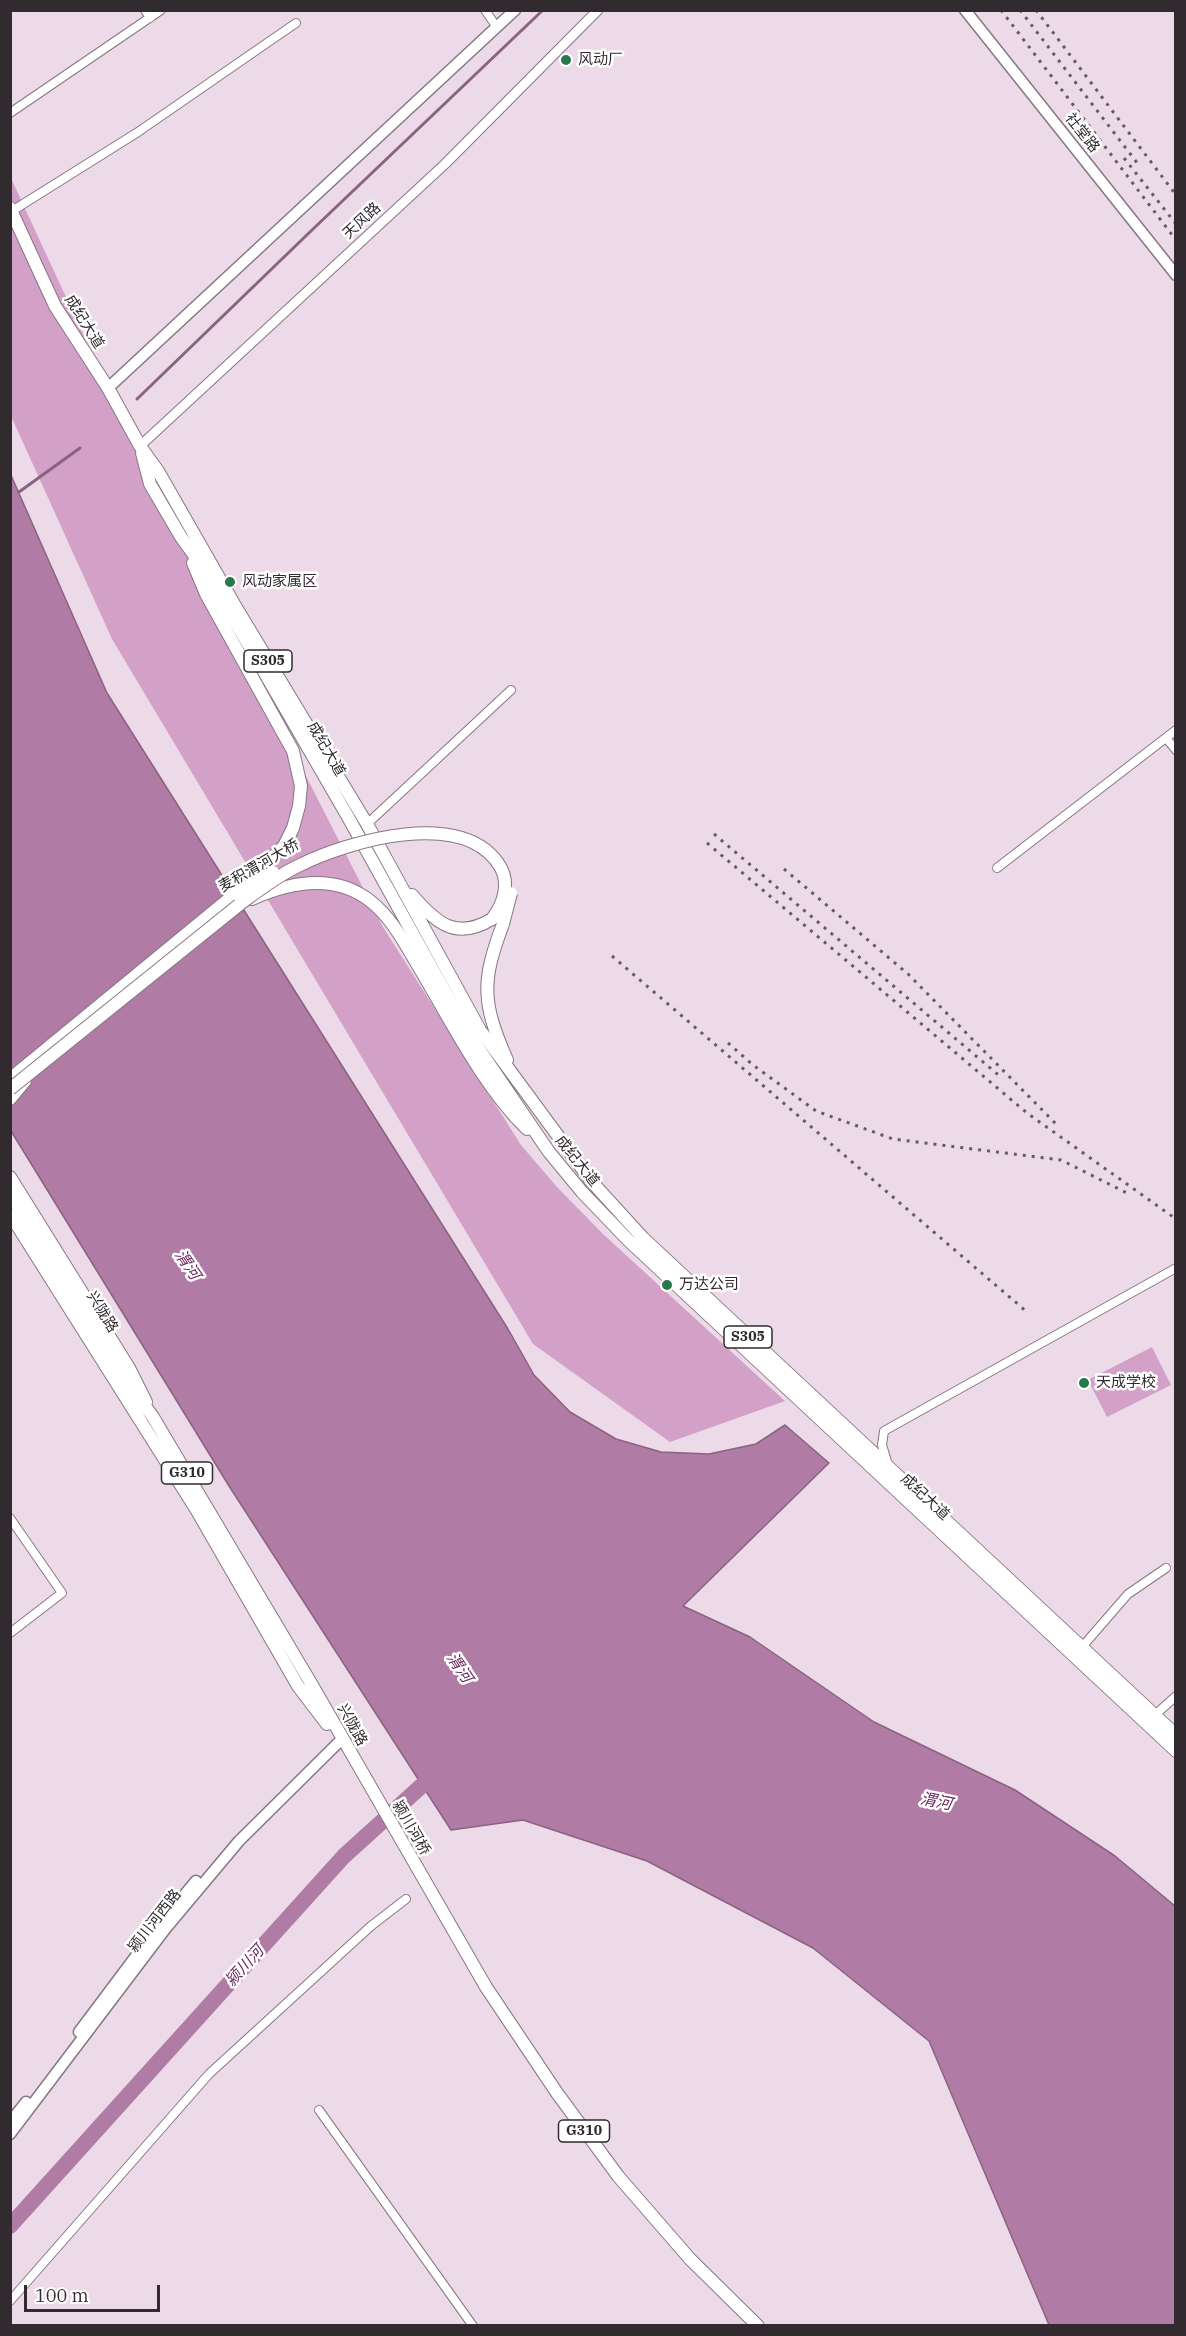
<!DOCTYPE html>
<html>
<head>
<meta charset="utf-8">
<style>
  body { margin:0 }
  #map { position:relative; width:1186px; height:2336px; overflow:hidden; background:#eddae8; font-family:"IBM Plex Serif",serif }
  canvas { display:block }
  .frame { position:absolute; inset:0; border:12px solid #312a2f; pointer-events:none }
  .scale { position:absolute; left:24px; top:2285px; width:136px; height:27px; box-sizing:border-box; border:3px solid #312a2f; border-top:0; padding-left:8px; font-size:18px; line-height:21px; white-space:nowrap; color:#312a2f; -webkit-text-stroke:4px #fff; paint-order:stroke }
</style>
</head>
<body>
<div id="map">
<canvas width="1186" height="2336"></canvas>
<div class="frame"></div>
<div class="scale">100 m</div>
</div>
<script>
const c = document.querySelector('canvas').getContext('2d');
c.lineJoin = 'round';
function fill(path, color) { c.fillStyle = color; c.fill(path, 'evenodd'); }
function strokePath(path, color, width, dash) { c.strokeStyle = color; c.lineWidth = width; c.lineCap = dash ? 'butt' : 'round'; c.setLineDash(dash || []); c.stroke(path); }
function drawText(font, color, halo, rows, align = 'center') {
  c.font = font + ' "IBM Plex Serif","Noto Sans SC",serif'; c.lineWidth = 5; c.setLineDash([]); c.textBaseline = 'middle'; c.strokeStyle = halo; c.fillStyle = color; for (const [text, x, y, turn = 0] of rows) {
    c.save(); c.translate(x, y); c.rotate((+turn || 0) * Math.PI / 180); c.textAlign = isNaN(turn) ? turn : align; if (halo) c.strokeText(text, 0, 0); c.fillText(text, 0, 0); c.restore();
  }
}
const green = new Path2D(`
  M10 176 108 388 383 927 521 1145 557 1187 603 1234 785 1401 670 1442 533 1344 112 639 11 416Z
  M1152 1347 1171 1385 1107 1417 1088 1380Z`);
const water = new Path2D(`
  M10 473 107 693 508 1329 534 1375 570 1412 616 1439 661 1452 709 1454 756 1444 785 1425 829 1463 683 1606 750 1637 874 1722 1015 1790 1115 1856 1175 1906V2325H1049L929 2041 813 1948 647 1861 523 1820 451 1830 229 1486 11 1131Z`);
const stream = new Path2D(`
  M137 399 312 230 543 10
  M19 492 80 448`);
const river = new Path2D(`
  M10 2226 344 1856 438 1771`);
const minor = new Path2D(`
  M145 10 150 18
  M485 10 496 26
  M10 113 161 10
  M12 211 138 132 296 23
  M1166 738 1176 750
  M367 824 511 690
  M997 868 1176 730
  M888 1465 882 1445 884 1431 1176 1268
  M10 1518 62 1593 10 1633
  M1082 1647 1128 1594 1166 1568
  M1155 1715 1176 1696
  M319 2110 473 2326
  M10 2301 209 2074 371 1926 406 1899`);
const tertiary = new Path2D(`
  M140 446 445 164 598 10`);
const secondary = new Path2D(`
  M965 10 1176 275
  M108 388 515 10
  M79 2032 160 1924 196 1881
  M10 2122 26 2102
  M10 2134 166 1928 239 1841 340 1741`);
const primary = new Path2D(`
  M10 208 55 306 108 388 140 446 158 471 234 604 367 824 480 1030 592 1182 643 1238 1176 1735
  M142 453 150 484 181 537 207 573 348 817 468 1033 549 1152 582 1192 628 1240 1176 1751
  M412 895C436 923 456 941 492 919
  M252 899C290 882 333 873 369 900 394 919 407 948 423 974 453 1025 485 1088 527 1129
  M503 924C481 982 482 1003 507 1060
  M10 1079 235 894 284 846 293 828 299 806 301 786 293 751 206 594 193 563
  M10 1099 25 1081
  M10 1177 129 1368 146 1402`);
const trunk = new Path2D(`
  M10 1193 123 1376 153 1417 312 1685 486 1987 557 2093 618 2176 690 2259 758 2326
  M10 1214 196 1509 298 1686 327 1724`);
const rail = new Path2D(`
  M1001 10 1176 240
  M1020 10 1138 164
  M1036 10 1176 195
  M1124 158 1176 224
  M714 834 1002 1078
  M707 843 1027 1113 1176 1219
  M784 869 908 974 1058 1126
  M612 956 1027 1312
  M728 1043 753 1065 816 1111 893 1139 1061 1160 1131 1195`);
const primaryBridge = new Path2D(`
  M235 894 273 872
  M503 924 511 893
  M10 1089 240 904C259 890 277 876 298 866 348 841 466 806 501 868 510 885 503 905 492 919`);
const markers = [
  [566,60,6,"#26794a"],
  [230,582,6,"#26794a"],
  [667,1285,6,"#26794a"],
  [1084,1383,6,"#26794a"]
];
const shields = [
  [268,661,48],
  [748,1337,48],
  [187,1473,51],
  [584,2131,51]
];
const shieldNames = [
  ["S305",268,661],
  ["S305",748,1337],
  ["G310",187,1473],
  ["G310",584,2131]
];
const poiNames = [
  ["风动厂",578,60],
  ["风动家属区",242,582],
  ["万达公司",679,1285],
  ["天成学校",1096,1383]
];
const streetNames = [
  ["社堂路",1082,133,52],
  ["天风路",362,221,-43],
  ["成纪大道",84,322,58],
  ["成纪大道",326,749,60],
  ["麦积渭河大桥",259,866,-30],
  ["成纪大道",577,1161,51],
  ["兴陇路",102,1312,58],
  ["成纪大道",925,1497,43],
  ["兴陇路",352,1725,61],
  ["颍川河桥",411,1828,60],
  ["颍川河西路",155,1921,-52]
];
const waterNames = [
  ["渭河",187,1265,56],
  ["渭河",459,1668,56],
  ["渭河",936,1802,11],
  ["颍川河",245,1966,-48]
];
fill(green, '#d3a1c7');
fill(water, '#b07ba4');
strokePath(water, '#8a6381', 1.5);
strokePath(stream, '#8a6381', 3);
strokePath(river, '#b07ba4', 16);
strokePath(minor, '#877683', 10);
strokePath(tertiary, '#877683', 11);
strokePath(secondary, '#877683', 13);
strokePath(primary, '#877683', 14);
strokePath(trunk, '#877683', 14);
strokePath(minor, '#fff', 8);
strokePath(tertiary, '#fff', 9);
strokePath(secondary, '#fff', 10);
strokePath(primary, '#fff', 12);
strokePath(trunk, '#fff', 12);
strokePath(rail, '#665b63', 3, [3, 6]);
strokePath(primaryBridge, '#877683', 14, []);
strokePath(primaryBridge, '#fff', 12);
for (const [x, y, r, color] of markers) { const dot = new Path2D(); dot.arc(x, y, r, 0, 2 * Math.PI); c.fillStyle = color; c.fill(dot); strokePath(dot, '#fff', 2); }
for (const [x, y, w] of shields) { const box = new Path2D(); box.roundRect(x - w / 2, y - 11, w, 22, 4.5); c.fillStyle = '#fff'; c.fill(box); strokePath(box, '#312a2f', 1.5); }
drawText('bold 14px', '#312a2f', null, shieldNames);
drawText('15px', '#312a2f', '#fff', poiNames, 'left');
drawText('15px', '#312a2f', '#fff', streetNames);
drawText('italic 16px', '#6c2b61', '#fff', waterNames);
</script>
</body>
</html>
